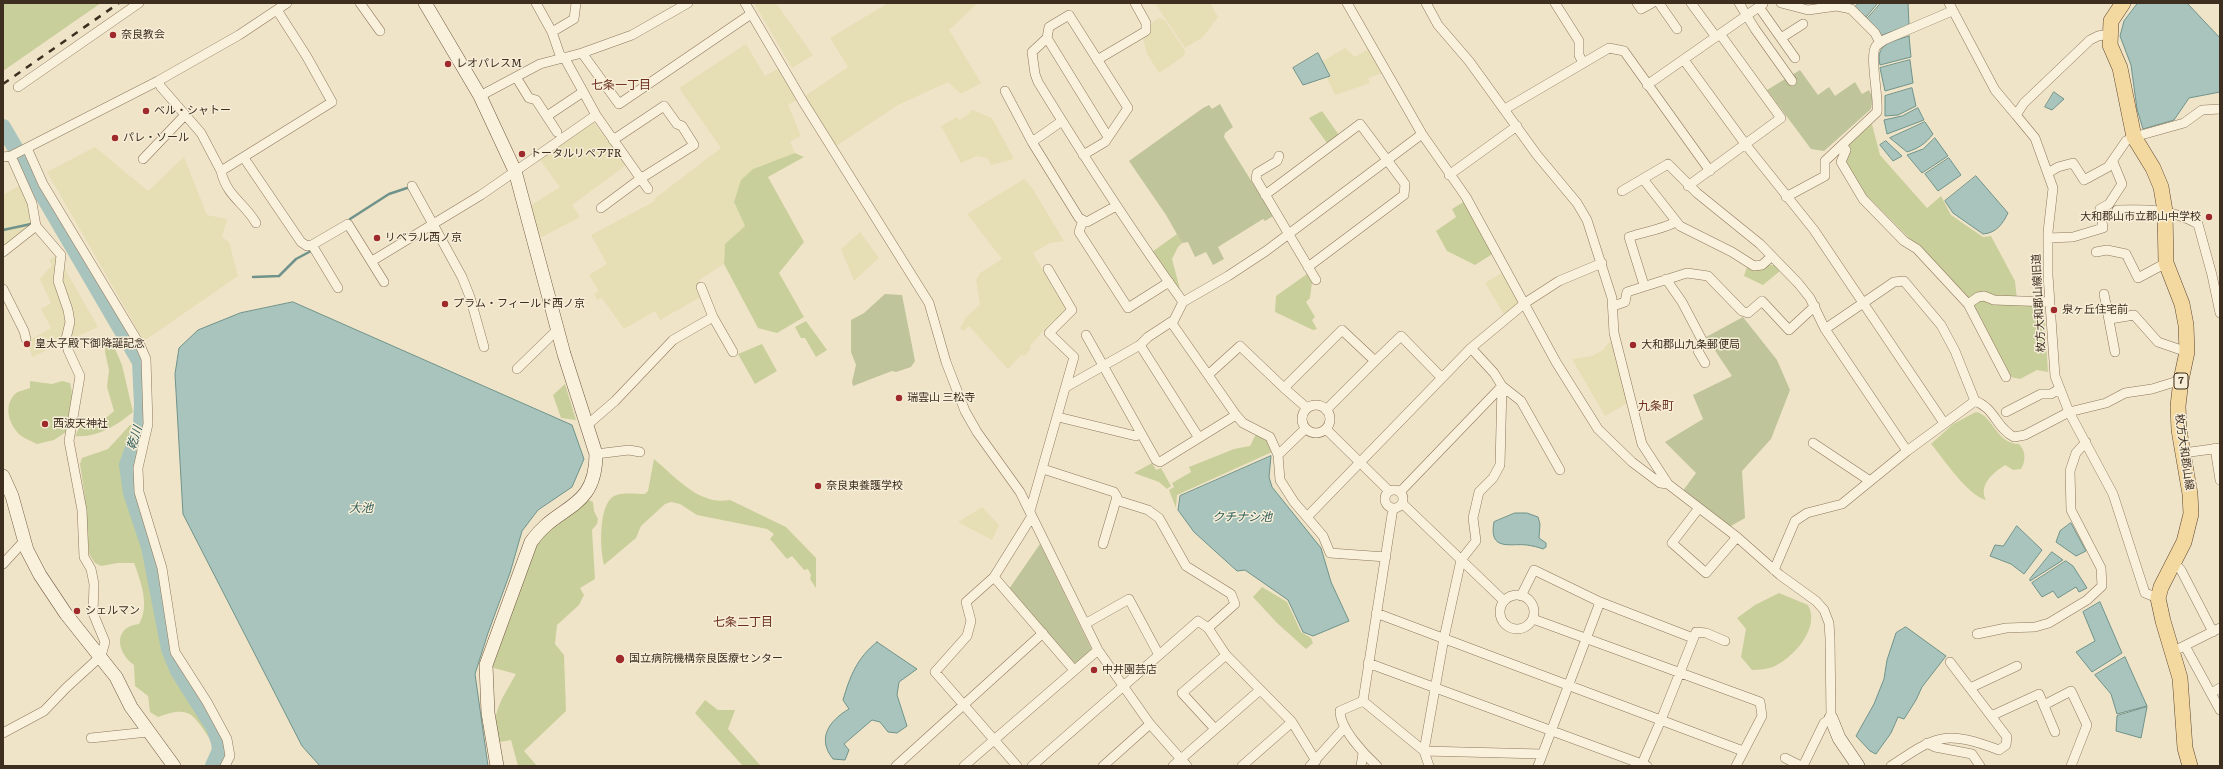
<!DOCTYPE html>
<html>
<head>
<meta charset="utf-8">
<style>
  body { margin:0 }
  #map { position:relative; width:2223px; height:769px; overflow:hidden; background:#f0e4c8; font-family:Literata,serif }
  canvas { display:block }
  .frame { position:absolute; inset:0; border:4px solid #3d2e20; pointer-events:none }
</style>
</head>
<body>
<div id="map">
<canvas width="2223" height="769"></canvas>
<div class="frame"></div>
</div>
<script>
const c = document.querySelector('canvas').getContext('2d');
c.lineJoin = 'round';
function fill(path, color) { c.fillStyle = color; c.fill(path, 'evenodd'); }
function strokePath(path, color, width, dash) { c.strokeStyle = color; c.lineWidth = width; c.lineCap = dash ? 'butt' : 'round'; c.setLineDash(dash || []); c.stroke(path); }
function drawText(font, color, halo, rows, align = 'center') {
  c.font = font + ' Literata,"Noto Sans JP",serif'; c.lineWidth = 3; c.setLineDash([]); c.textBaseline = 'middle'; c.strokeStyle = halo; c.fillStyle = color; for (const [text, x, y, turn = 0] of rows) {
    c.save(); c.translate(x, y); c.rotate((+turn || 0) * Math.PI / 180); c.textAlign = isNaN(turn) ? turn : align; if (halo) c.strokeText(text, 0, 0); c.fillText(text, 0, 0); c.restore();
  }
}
const farmland = new Path2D(`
  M754 3H776L813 55 792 68Z
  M888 3H978L949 30 981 83 961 94 948 82 898 105 836 146 805 96 848 67 830 38Z
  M1155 3H1210L1218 17 1203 37 1185 48Z
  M1158 18 1165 20 1185 51 1184 56 1159 73 1147 54 1143 38 1149 26Z
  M746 44 765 76 778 69 796 100 788 105 801 136 790 142 795 153 753 169 734 202 745 226 725 244 724 264 699 280 704 295 660 320 655 311 624 329 602 298 597 300 594 294 599 291 589 275 607 264 591 235 655 201 654 199 721 148 679 88Z
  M1345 48 1355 57 1370 48 1383 73 1368 78 1370 83 1335 95 1327 78 1331 76 1323 61Z
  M972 110 992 118 1014 159 991 165 987 158 977 156 961 163 941 126 957 117 959 120 966 116Z
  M594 123 626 165 572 205 580 217 540 238 530 206 560 187 540 160 562 142Z
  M95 147 148 191 184 157 207 215 227 219 222 237 229 242 238 276 144 341 47 172Z
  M1024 179 1031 186 1064 241 1050 243 1033 253 1065 308 1063 314 1054 320 1042 332 1030 346 1031 348 1025 356 1021 355 1008 369 969 326 963 331 960 328 966 317 980 305 976 280 980 273 1002 259 967 214Z
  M22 184 33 223 3 230V195Z
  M31 224 32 226 3 248V231Z
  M860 232 879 258 854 281 841 249Z
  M57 255 98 327 32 357 28 341 51 328 41 309 51 303 40 279 52 265 49 260Z
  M1505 271 1520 303 1504 314 1485 283Z
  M1611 340 1628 403 1605 416 1572 359 1592 356 1603 350Z
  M982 507 999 525 992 540 958 522Z`);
const green = new Path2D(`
  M3 3H101L3 71Z
  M1322 111 1339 135 1327 143 1309 118Z
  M1872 124 1880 155 1927 208 1941 196 1951 215 1983 237 1991 236 2015 281 2017 300 2043 296 2048 372 2037 370 2020 379 2011 377 1965 294 1864 193 1844 159 1849 144Z
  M795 153 804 157 768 177 804 242 779 273 804 317 777 333 758 328 724 264 725 244 745 226 734 202 741 180 753 169Z
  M1465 201 1494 253 1475 265 1447 251 1436 231 1456 217 1452 209Z
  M1177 234 1182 243 1178 247 1172 259 1181 293 1152 252Z
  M1769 265H1774L1780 271 1763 285 1744 276 1747 267C1756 271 1761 271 1769 265Z
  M1307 274 1312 282 1310 298 1306 302 1315 317 1312 320 1317 329 1313 330 1275 312 1276 296Z
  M806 321 827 350 816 357 805 338H801L795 327Z
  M113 344 122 365 133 412C117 425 98 438 75 436L83 421 107 417 114 411 107 387 109 370 105 352 106 346Z
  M762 344 777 371 755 384 738 354Z
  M30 381 52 384 62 381 70 383C75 400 70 416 66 432L54 440 37 444C32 441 25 439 20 435 9 425 3 406 15 394 18 391 25 390 30 388Z
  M565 384 576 420 561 418 553 395Z
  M1976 412C1993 415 1996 444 2019 444 2026 451 2026 461 2021 469L2013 470 2005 465C1994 472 1978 485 1986 500 1967 495 1944 459 1931 444L1953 424Z
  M130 425H136L137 429 125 465 129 492 144 542 142 550 151 571V593L168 652 177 673 216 738 215 741 211 740C193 716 192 704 158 717L150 712 148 696 135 686 134 665C116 652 113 627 139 624 150 606 141 582 134 563H118L101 566 95 563 89 554 84 491 80 464 82 458 108 449Z
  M1256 434 1267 440 1272 452 1177 495 1176 508 1169 490 1174 487 1172 483 1191 472 1189 467 1234 449 1250 446Z
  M654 459C676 477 699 506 730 500L786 527 816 558V588L810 579 811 575 808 569 804 570 792 556 787 559 770 539 774 534 767 529 697 515 680 504 671 502 665 504 641 526 636 538 604 565C600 550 598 505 614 496 621 492 637 494 645 494L648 491Z
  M1152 463 1156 470 1161 468 1171 486 1167 489 1159 482 1134 473Z
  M589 500 593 502 594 511 598 519 597 524 592 530 595 579 580 588 584 595 579 605 557 625 555 644 564 655 566 711 524 751 537 766H518L511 740 500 742C487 717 504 696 516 674L490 667 539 540Z
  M1262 587 1287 602 1301 632 1311 638 1313 643 1306 649 1277 623 1253 597Z
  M1779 593 1808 605C1821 628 1793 658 1773 667 1767 669 1759 670 1752 670L1741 657 1746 629 1737 618 1755 605Z
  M705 700 718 710H735L728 729 761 766H743L695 713Z`);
const cemetery = new Path2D(`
  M1800 70 1818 95 1829 87 1835 96 1855 82 1862 94 1869 90 1873 98 1871 109 1824 151 1811 149 1767 90Z
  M1220 104 1233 127 1225 133 1224 137 1273 216 1265 221 1263 219 1218 247 1224 259 1213 265 1206 252 1195 257 1188 242 1182 243 1166 215 1129 161 1203 108 1209 105 1212 109Z
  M885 294 902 295 915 361 911 367 896 372 892 371 853 386 852 382 856 365 851 352V320L864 313Z
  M1743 317 1777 360 1790 390 1771 439 1742 471 1745 518 1729 527 1682 492 1696 473 1665 442 1703 419 1693 395 1732 376 1706 337Z
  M1040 544 1092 650 1075 665 1009 589Z`);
const water = new Path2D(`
  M1859 3H1878L1866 17 1854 8Z
  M1881 3H1908L1909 25 1880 36 1867 19Z
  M2138 3H2187L2220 38V92L2189 98 2174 120 2143 129 2137 109 2131 65 2120 36 2124 21Z
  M1909 36 1911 57 1880 65C1875 43 1892 42 1909 36Z
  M1318 53 1330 76 1303 85 1293 68Z
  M1910 60 1913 83 1885 91 1880 68Z
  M1912 88 1916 106 1898 115 1885 116V96Z
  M2054 92 2064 99 2052 110 2045 107Z
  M1918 108 1924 120 1887 134 1884 120 1902 116Z
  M1925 122 1933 134C1925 144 1919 148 1907 152L1890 138Z
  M1935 138 1948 156 1922 173 1907 155 1923 149Z
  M1886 141 1902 156 1893 161 1880 145Z
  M1949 158 1961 175 1938 191 1925 174Z
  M1976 176 2008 213C2003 223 1997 233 1983 234L1953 213 1945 201Z
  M293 302 572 425 584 459 572 487 538 510 522 531 510 573 488 633 475 674 488 766H320L302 746 183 514 175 374 179 348 198 330 240 313Z
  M1271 456 1269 477 1272 487 1321 548 1331 582 1349 621 1313 636 1303 632 1288 600 1245 570 1237 571 1194 532 1178 510 1180 496Z
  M1515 513H1527L1538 517 1540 524 1539 538 1546 543V547L1543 549C1538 547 1533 546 1527 545 1511 543 1488 552 1494 522Z
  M2071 523 2086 551 2076 556 2056 542 2060 531Z
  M2017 526 2042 550 2024 574 2011 564 1990 556 1995 545 2003 546Z
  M2052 552 2063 560 2030 581V579Z
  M2066 561 2073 566 2087 588 2079 592 2076 587 2058 598 2053 591 2042 597 2032 583Z
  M2100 602 2122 653 2092 672 2076 652 2095 641 2083 612Z
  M1906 627 1946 656 1922 687 1916 700 1904 719 1898 717 1891 733 1876 754 1870 751 1856 736 1874 704 1884 679 1887 660 1896 633Z
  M877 642 917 669 899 682 897 695 907 726 897 733 888 732 880 722 872 720 844 744 849 750 845 760 833 759C816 738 830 720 849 709L843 700C850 676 857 658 877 642Z
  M2125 657 2147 706 2117 714 2111 694 2095 675Z
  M2147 707 2141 738 2116 731 2117 716Z`);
const stream = new Path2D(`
  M350 219 389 194 410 187
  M3 230 31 224
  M253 277 279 276 296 259 311 251`);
const river = new Path2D(`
  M3 127 140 362 142 405 141 425 127 465 131 493 149 547 169 649 178 671 214 728 219 742 220 750 213 766`);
const street = new Path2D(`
  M360 3 380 31
  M536 3 552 32 561 58
  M745 3 802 100 929 303 946 362 965 411 977 432 1020 492 1098 650 1150 724 1187 766
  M1347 3 1422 134 1466 197 1556 362 1598 429 1632 462 1660 483 1668 484
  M1426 3 1438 25 1469 61 1537 155 1577 203 1587 220 1612 298 1614 333 1642 444 1668 484 1737 537 1780 575 1816 601 1824 610 1829 623 1830 638 1831 718 1824 723 1803 766
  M1555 3 1579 41V55L1583 63
  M1637 3 1641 9 1652 3
  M1659 3 1677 29
  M1691 3 1716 37
  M1739 3 1755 29 1792 81
  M1781 3 1808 10 1837 6 1851 9 1875 33 1880 43
  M1949 3 1995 90 2016 115
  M1759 7 1795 58
  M552 32 574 19 576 3
  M1720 34 1763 4
  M2109 34 2098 36 2090 40 2024 103 2016 115 2035 138 2053 188 2048 232V275L2055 376 2069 412 2113 494 2145 593 2158 598
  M1047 38 1108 137
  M1781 38 1803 24
  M582 53 619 104 751 14
  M564 57 596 115 648 189
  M1097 60 1146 31V23L1135 3
  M1684 60 1746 145 1814 230 1944 423
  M516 77 529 98 536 100 557 132
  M158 81 161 87 201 133 221 171 332 102 307 57 277 10
  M1647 85 1720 34 1781 118 1688 186
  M18 87 139 3
  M1005 91 1032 142 1079 218 1087 222 1116 206
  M480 96 540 64 582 53 632 35 688 3
  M1505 109 1609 48 1624 51 1710 171
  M547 116 583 92
  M1032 142 1062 121
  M1842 145 1846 150 1841 162 1863 199 1904 241 1917 249 1968 304 1978 297 1984 296 1994 300 2050 302
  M27 148 43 184 140 345 146 359 148 424 138 468 139 492 162 568 175 652 207 702 227 739 230 756 225 766
  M1083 155 1105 142 1128 108 1069 15 1049 27 1047 38 1032 52 1035 74 1038 82C1084 157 1131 230 1183 302
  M1279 156 1277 161 1257 173 1256 179 1316 280
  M3 157 11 156 158 81 239 35 287 3
  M244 158 301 242 307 246 312 245 348 224 384 282
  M143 159 185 115
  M221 171C227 197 244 202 256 223
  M2048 173 2058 167 2073 163 2084 180 2108 167 2126 141 2134 137 2184 123 2202 110 2220 109
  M1449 175 1517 126
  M1643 179 1680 226 1732 252 1754 266 1762 265 1772 256
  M412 186 462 277 470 297 484 347
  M1622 191 1668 164 1697 193 1760 244 1798 283 1810 298 1825 329 1907 451
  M1265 195 1360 124 1405 184 1404 195 1308 267
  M1786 197 1825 176V161L1877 112C1879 97 1869 55 1876 46 1878 44 1882 42 1884 40L1952 11
  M601 208 640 179 694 145 682 126 677 124 664 106 613 140
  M2117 210C2147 209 2172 209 2198 224L2212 275 2220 313
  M1083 220 1079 232 1128 308 1169 282
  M2048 238 2073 237 2103 228 2100 209 2109 204 2122 184 2113 162
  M312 245 338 288
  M3 252 36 226
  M2096 252 2107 250 2126 254 2138 278 2166 263
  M372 261 481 195 596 115
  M1666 279 1682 302 1702 340 1698 351 1705 363
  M1644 285 1629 237C1647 231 1660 230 1676 222
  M701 287 713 317 733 352
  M3 289 24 331 26 339
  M2104 294 2115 352
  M1968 304 2006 377
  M1613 306 1625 302 1627 292 1687 273 1708 276 1742 311 1748 313 1762 301 1789 330 1815 306
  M2110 319 2134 315 2158 342 2187 352
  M1171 322 1236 415 1243 423 1270 437 1278 455 1280 480 1294 502 1323 536 1330 553 1386 557
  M1825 329 1894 282 1904 281 1941 325 1955 351 1975 401
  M1086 335 1156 460 1160 462 1236 415
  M1140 345 1199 438
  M517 369 558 329
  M1208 375 1240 346 1284 388
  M1066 387 1140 345 1148 337 1174 320 1183 302 1228 276 1266 251 1422 134
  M1975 401C1995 408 1996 428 2014 437L2025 435 2069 412 2106 403 2125 393 2152 389 2181 380
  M1302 419a14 14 0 1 1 28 0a14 14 0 1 1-28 0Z
  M1307 408 1284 388 1342 330 1375 361 1401 336 1441 377
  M1326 410 1375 361
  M2006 412 2041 394H2051L2059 389
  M1058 417 1136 436 1141 433
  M586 426 615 401 673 340 713 317
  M1326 429 1389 491
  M1813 443 1870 481
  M2215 448 2220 480
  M2183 453 2220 448
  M596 454 629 450 640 452
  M1278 455 1305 429
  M1043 469 1114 492 1117 497 1103 544
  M1385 499a9 9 0 1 1 18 0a9 9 0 1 1-18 0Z
  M1401 491 1502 386 1521 401 1560 470
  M1403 504 1504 601
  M1699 508 1672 543 1706 573 1737 537
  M1030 511 1074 357 1049 333 1072 310 1048 269
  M1308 516 1471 348 1525 303 1559 281 1602 263
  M2173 562 2181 570 2213 632
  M3 564 25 540
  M1774 570 1795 521 1807 513 1842 504 1907 451 1975 401
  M994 577 1074 670
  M1500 612a17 17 0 1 1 34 0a17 17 0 1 1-34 0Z
  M1521 596 1534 570 1600 602 1693 638
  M1376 613 1743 751
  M1533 619 1760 702 1762 716 1736 766
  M1085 624 1129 599 1159 655
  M1208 628 1226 655 1292 722 1316 761
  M1977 634 2006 628 2035 627 2049 623 2087 600 2102 586 2101 568 2071 510 2070 471 2076 453 2086 442
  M2185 646 2220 710
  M2172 652 2220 628
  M1368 663 1647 766
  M1970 688 2017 666
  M2211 693 2220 688
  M1363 701 1424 751 1542 754
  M2044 705 2071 691 2087 725 2071 766
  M1991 716 2039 694 2055 732
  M1215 729 1182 693 1226 655
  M3 733 44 711 66 688 101 656 105 642 93 613 94 584 91 569 84 557 82 510 69 441 80 376 68 350 66 339 70 322 68 310 58 281 61 255 36 226 32 203 11 156
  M91 738 148 732
  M1927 743 1935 747 1972 754 1980 766
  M1785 758 1801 766
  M896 766 1043 633
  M964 766 1098 650
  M1017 766 935 672 967 636 971 621 966 602 994 577 1032 516
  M1032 766 1198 621 1208 628 1235 604 1231 594 1186 566 1159 518 1148 510 1116 500
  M1103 766 1150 724
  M1173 766 1260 690
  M1242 766 1292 722
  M1310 766 1345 727
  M1361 766 1363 753
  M1377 766C1365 755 1340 729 1340 711L1363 701 1393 508
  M1429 766 1424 751 1444 638 1461 560 1476 541 1473 518 1479 492 1493 478 1500 465 1502 386 1494 373 1471 348
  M1538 766 1600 602
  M1641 766 1661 720 1696 632 1706 633 1725 641
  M1891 766C1937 735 1945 730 1999 750L2006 745 2007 737 1950 662`);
const secondary = new Path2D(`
  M425 3 480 96 515 171 564 354 596 454C596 511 557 504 531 542L486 665 488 713 497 766
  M3 476 12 496 27 550 40 575 66 614 116 677 131 707 174 766
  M1831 718 1839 738 1858 766`);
const primary = new Path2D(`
  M2123 3 2111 21 2110 45 2120 68 2134 137 2153 168 2161 187 2165 211 2166 263 2182 304 2186 325 2187 352 2181 380 2178 406 2179 430 2190 494 2191 514 2184 542 2161 587 2158 598 2163 621 2180 678 2185 748 2190 766`);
const rail = new Path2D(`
  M3 84 119 3`);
const markers = [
  [113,35,4,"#9e2a2b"],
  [448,64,4,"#9e2a2b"],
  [146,111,4,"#9e2a2b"],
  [115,138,4,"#9e2a2b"],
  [522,154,4,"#9e2a2b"],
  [2209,217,4,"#9e2a2b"],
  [377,238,4,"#9e2a2b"],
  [445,304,4,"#9e2a2b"],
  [2054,310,4,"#9e2a2b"],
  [27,344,4,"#9e2a2b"],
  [1633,345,4,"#9e2a2b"],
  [899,398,4,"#9e2a2b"],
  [45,424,4,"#9e2a2b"],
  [818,486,4,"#9e2a2b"],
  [77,611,4,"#9e2a2b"],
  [620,659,5,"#9e2a2b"],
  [1094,670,4,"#9e2a2b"]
];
const shields = [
  [2181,381,14]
];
const shieldNames = [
  ["7",2181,381]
];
const poiNames = [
  ["奈良教会",121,35],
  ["レオパレスM",456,64],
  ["ベル・シャトー",154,111],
  ["パレ・ソール",123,138],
  ["トータルリペアFR",530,154],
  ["大和郡山市立郡山中学校",2201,217,"right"],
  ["リベラル西ノ京",385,238],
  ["プラム・フィールド西ノ京",453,304],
  ["泉ヶ丘住宅前",2062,310],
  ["皇太子殿下御降誕記念",35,344],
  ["大和郡山九条郵便局",1641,345],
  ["瑞雲山 三松寺",907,398],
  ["西波天神社",53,424],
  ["奈良東養護学校",826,486],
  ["シェルマン",85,611],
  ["国立病院機構奈良医療センター",629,659],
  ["中井園芸店",1102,670]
];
const streetNames = [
  ["枚方大和郡山線旧道",2039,303,-93],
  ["枚方大和郡山線",2184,452,82]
];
const neighbourhoodNames = [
  ["七条一丁目",621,85],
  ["九条町",1656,406],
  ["七条二丁目",743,622]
];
const waterNames = [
  ["乾川",135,438,-73],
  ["大池",361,508],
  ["クチナシ池",1242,517]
];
fill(farmland, '#e6deb5');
fill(green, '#c9cf9b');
fill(cemetery, '#bfc49a');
fill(water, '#a9c4bc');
strokePath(water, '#6f938a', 1);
strokePath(stream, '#6f938a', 2.5);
strokePath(river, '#a9c4bc', 16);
strokePath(street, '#8d765c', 10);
strokePath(secondary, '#6f573f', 14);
strokePath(primary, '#5b4430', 16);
strokePath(street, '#faf1dc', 9);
strokePath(secondary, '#faf1dc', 13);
strokePath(primary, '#f3d9a0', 15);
strokePath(rail, '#3d2e20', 2.5, [7, 7]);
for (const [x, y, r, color] of markers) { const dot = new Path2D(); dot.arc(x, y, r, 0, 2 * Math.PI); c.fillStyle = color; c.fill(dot); strokePath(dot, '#f7eed8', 1.5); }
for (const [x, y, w] of shields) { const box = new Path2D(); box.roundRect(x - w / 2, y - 8, w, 16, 3); c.fillStyle = '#f7eed8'; c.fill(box); strokePath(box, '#3d2e20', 1); }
drawText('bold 10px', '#3d2e20', null, shieldNames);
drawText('11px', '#3d2e20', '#f7eed8', poiNames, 'left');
drawText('11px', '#3d2e20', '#f7eed8', streetNames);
drawText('12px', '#6b2e1e', '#f7eed8', neighbourhoodNames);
drawText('italic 12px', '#2f5d5a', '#f7eed8', waterNames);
</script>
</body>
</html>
